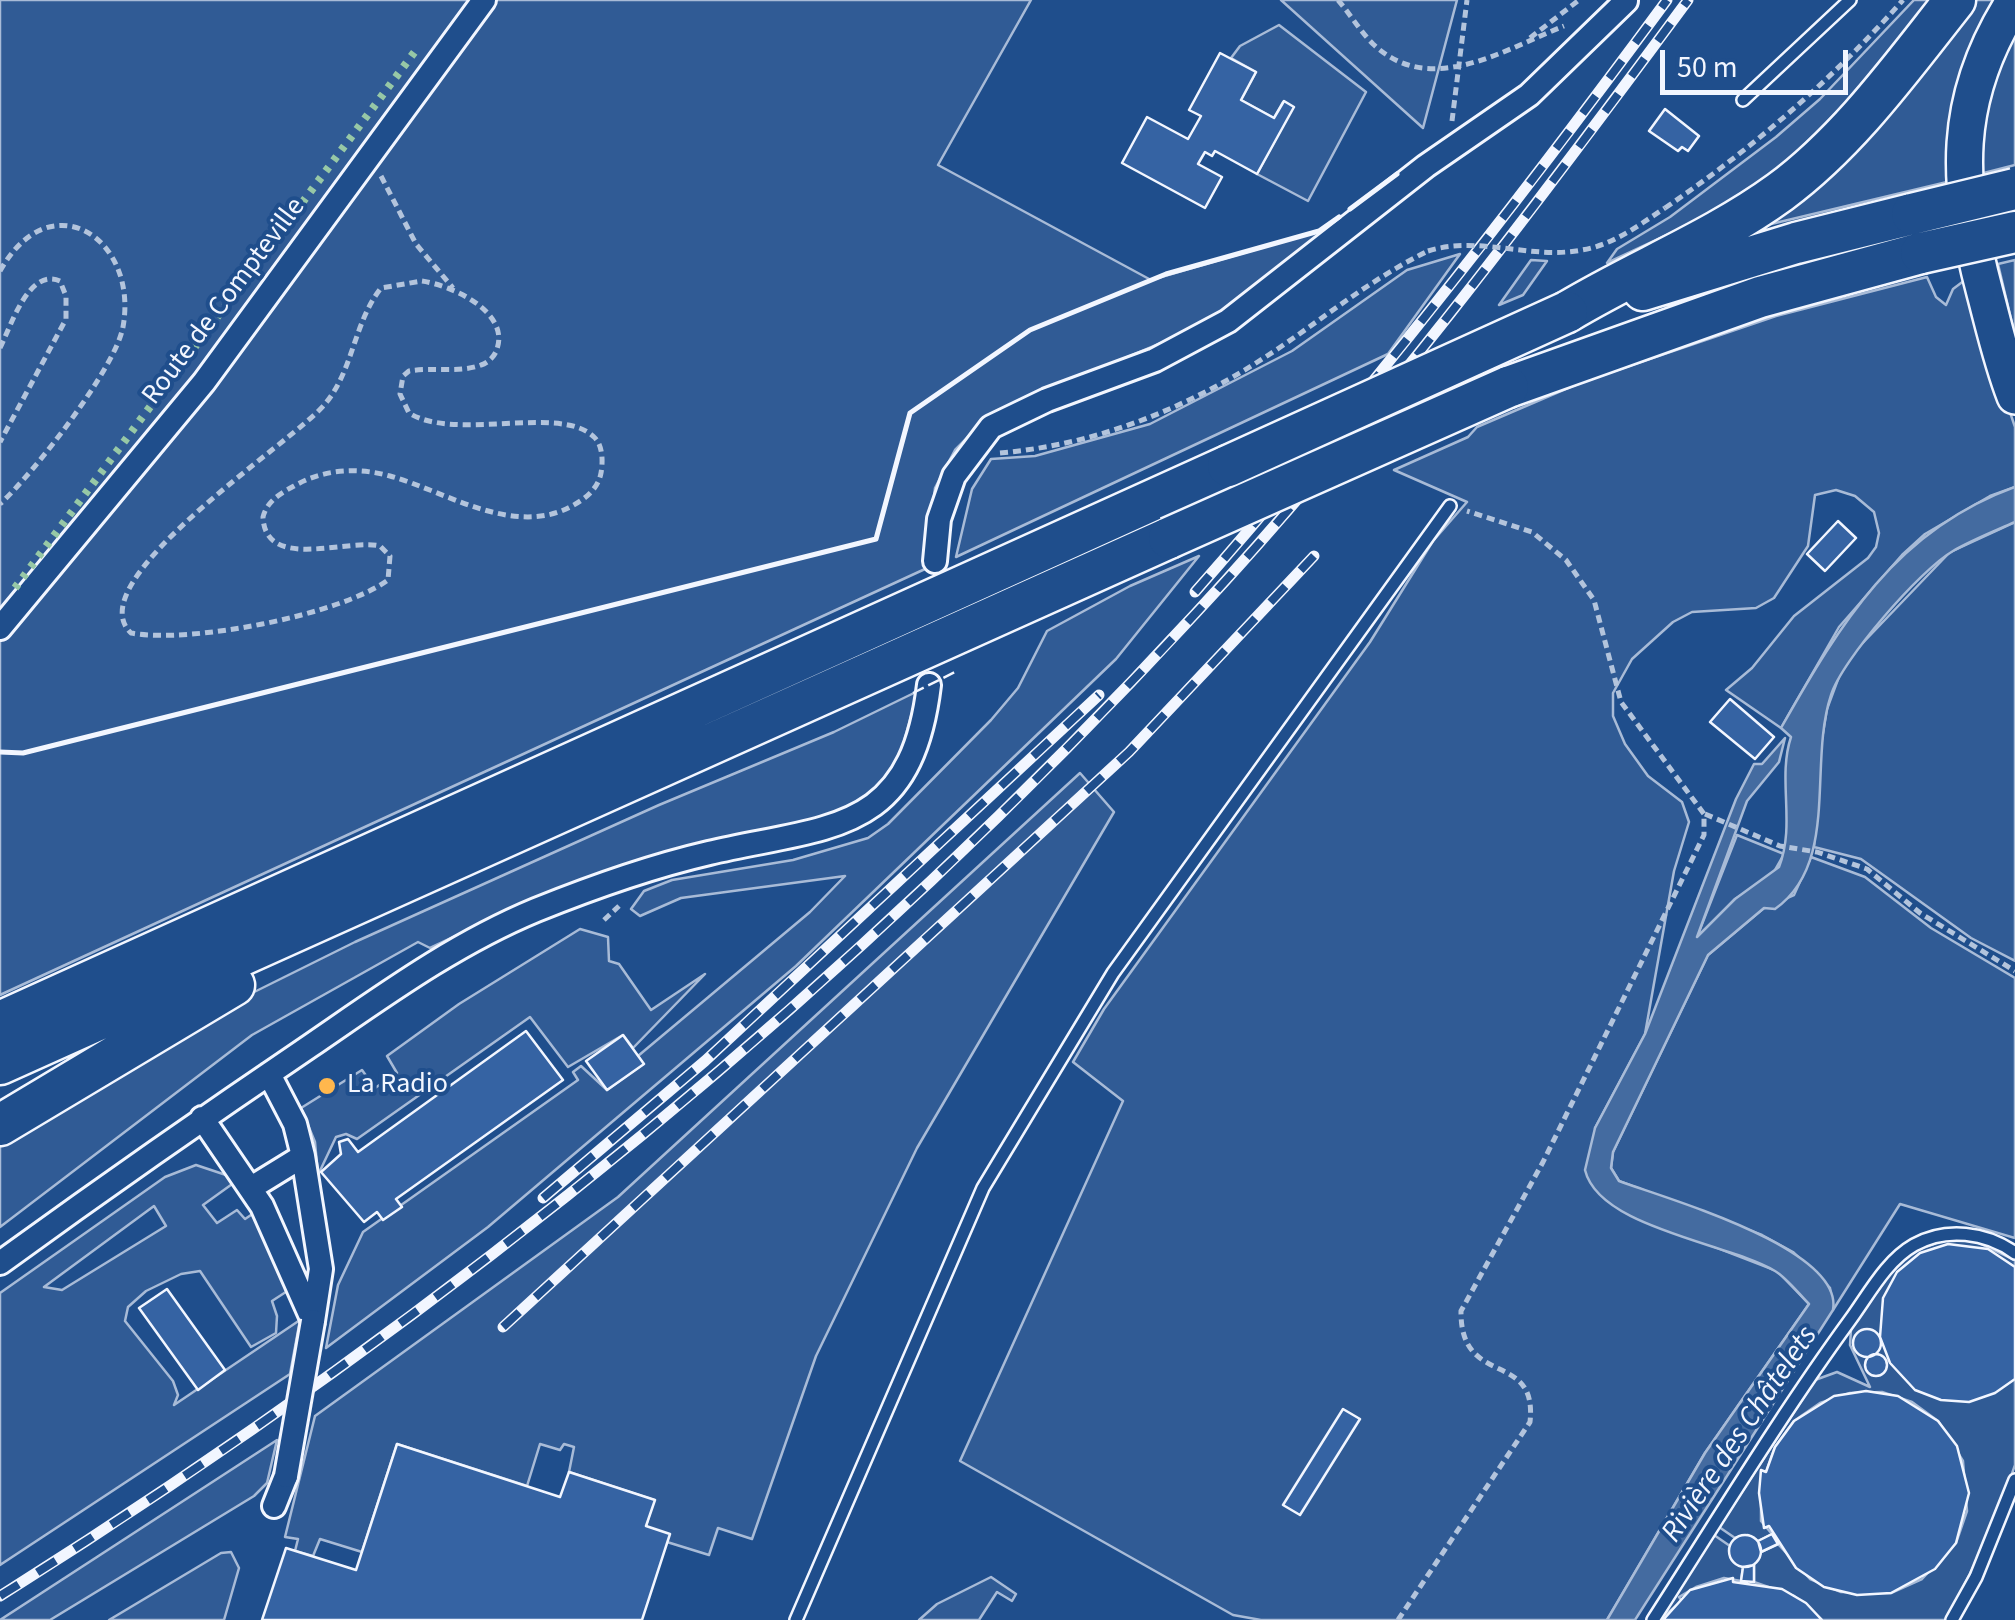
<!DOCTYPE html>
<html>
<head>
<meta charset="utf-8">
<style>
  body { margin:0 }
  #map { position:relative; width:2015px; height:1620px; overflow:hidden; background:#1f4e8c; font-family:"Source Sans 3",sans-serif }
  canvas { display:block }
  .scale { position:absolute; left:1660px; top:50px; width:188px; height:45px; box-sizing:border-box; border:5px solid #f2f6ff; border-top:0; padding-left:12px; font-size:30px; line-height:35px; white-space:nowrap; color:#f2f6ff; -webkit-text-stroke:8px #1f4e8c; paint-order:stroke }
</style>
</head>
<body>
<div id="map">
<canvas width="2015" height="1620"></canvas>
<div class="scale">50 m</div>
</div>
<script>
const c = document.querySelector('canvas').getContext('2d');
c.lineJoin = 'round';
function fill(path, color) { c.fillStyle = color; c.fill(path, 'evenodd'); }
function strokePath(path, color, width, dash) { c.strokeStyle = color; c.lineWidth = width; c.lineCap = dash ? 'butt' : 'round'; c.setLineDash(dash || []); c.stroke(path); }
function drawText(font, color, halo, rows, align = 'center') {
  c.font = font + ' "Source Sans 3",sans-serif'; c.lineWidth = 8; c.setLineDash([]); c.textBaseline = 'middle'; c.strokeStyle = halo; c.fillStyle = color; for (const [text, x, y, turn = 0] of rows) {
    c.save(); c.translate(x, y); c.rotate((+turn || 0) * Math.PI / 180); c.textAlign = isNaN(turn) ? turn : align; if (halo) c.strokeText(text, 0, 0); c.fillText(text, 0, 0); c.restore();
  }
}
const built = new Path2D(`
  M0 0H1031L938 165 1151 280 1319 231 1322 238 1221 311 1173 338 990 415 955 450 935 488 925 569 0 995Z
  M1281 0H1457L1423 128Z
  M1914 0H1932L1841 108 1781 168 1699 220 1607 263 1617 249 1670 217 1776 137 1820 99Z
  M1967 0H2001L1949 145 1947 182 1767 225Z
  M1279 25 1366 92 1308 201 1257 174 1293 107 1283 102 1274 118 1241 100 1256 72 1231 58 1240 46Z
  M2015 33V165L1976 175 1986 101Z
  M1460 254 1388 354 956 557 972 489 991 459 1035 456 1150 424 1292 351 1407 270Z
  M1531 260 1547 261 1523 295 1499 305Z
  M2015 260V336L1998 264Z
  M1927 277 1936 297 1946 305 1953 289 1965 280 2015 427V487L1990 496 1925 534 1902 555 1839 627 1781 728 1726 690 1752 668 1794 616 1868 558 1876 547 1879 533 1874 512 1855 496 1836 490 1815 495 1808 546 1774 598 1756 608 1692 612 1673 622 1632 659 1613 693V716L1625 744 1648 776 1682 802 1689 822 1674 871 1645 1034 1595 1128 1627 1213 1777 1271 1809 1304 1705 1453 1607 1620H1261L1233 1615 960 1461 1123 1101 1073 1062 1104 1009 1370 642 1433 541 1467 502 1394 470 1468 437 1477 427 1582 382 1776 316Z
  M2015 522V961L1971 938 1861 859 1814 847 1819 757 1827 709 1840 674 1856 650 1950 552Z
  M1199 556 1116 659 796 966 488 1227 326 1348 338 1285 363 1232 578 1080 573 1072 581 1066 607 1090 643 1064 638 1056 810 912 845 876 681 898 640 916 631 909 644 891 672 880 793 860 868 838 888 824 991 720 1018 688 1047 631 1130 586Z
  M918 691 896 770 866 799 824 819 630 863 541 896 430 948 418 942 252 1035 0 1227V1145L226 1006 355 942 659 805 834 732Z
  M1080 773 1114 812 917 1148 816 1356 752 1539 718 1528 709 1555 667 1542 646 1526 654 1500 569 1472 574 1447 564 1444 560 1450 540 1444 527 1486 397 1444 362 1552 320 1539 313 1556 295 1551 298 1539 285 1537 315 1416 618 1197Z
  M1737 835 1784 854 1771 877 1735 899 1695 942Z
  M1811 857 1865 877 1931 928 2015 978V1238L1900 1204 1833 1310 1830 1288 1793 1252 1762 1235 1619 1181 1611 1168 1613 1152 1708 955 1764 908 1794 895Z
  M580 929 608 937 609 961 619 964 651 1010 705 974 633 1048 623 1035 568 1067 530 1017 357 1139 346 1134 336 1137 318 1175 315 1142 301 1108 362 1070 375 1088 397 1073 387 1056 459 1004Z
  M196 1165 232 1177 235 1182 203 1205 217 1223 237 1210 245 1219 254 1213 292 1288 272 1301 277 1316 276 1333 251 1347 200 1271 181 1274 146 1291 128 1307 125 1321 173 1381 178 1395 174 1405 300 1320 290 1374 0 1565V1293L165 1177ZM154 1206 166 1226 62 1290 44 1287Z
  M1944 1240 1975 1241 2015 1260V1465L1994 1525 1947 1620H1822L1794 1596 1754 1582V1565L1761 1552 1778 1544 1810 1579 1841 1592 1891 1593 1922 1579 1956 1543 1967 1511 1963 1461 1938 1421 1912 1402 1882 1392 1850 1393 1820 1403 1794 1421 1775 1447 1766 1472 1761 1471V1521L1772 1534 1758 1541 1748 1535 1735 1538 1719 1527 1815 1380 1837 1372 1870 1387 1850 1345 1851 1329 1893 1269 1912 1252Z
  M277 1440 267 1483 254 1496 50 1620H0Z
  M1714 1535 1730 1546 1732 1560 1743 1567 1741 1581 1724 1578 1696 1587 1679 1597 1682 1601 1659 1620Z
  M231 1552 239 1568 224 1620H109L221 1553Z
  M991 1577 1016 1594 1012 1601 997 1592 979 1620H919L937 1604Z`);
const water = new Path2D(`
  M2015 487V522C1995 531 1972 540 1953 551 1920 570 1842 660 1831 695 1808 764 1840 863 1775 909L1764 908 1708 955 1613 1152 1611 1168 1619 1181C1664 1198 1844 1248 1833 1310L1635 1620H1607L1705 1453 1809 1304C1799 1294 1787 1278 1775 1271 1728 1243 1599 1228 1585 1170L1595 1128 1645 1034 1736 799 1754 764H1762L1785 738 1779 762 1747 801 1697 937 1735 899 1779 867C1796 824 1777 779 1791 737L1781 728C1840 624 1896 530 2015 487Z`);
const building = new Path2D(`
  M1220 53 1256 72 1241 100 1274 118 1284 101 1294 107 1257 174 1215 151 1212 156 1205 152 1198 164 1222 177 1205 208 1122 163 1147 117 1188 139 1201 116 1189 110Z
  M1665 109 1699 136 1688 151 1682 147 1678 151 1649 131Z
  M1838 521 1856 538 1825 571 1807 554Z
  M1730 699 1774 737 1755 759 1710 722Z
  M526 1031 563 1080 396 1199 402 1207 383 1220 377 1212 364 1222 321 1172 341 1154 339 1142 348 1139 358 1152Z
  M623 1035 644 1064 607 1090 586 1061Z
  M1948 1244 1988 1249 2015 1267V1379L1995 1393 1969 1402 1941 1400 1915 1390 1890 1363 1880 1337 1883 1298 1897 1272 1920 1253Z
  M167 1289 225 1370 198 1390 139 1308Z
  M1853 1343a14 14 0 1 1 28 0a14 14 0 1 1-28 0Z
  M1865 1365a11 11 0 1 1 22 0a11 11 0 1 1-22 0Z
  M1866 1391 1898 1396 1938 1421 1957 1446 1969 1493 1956 1543 1935 1569 1891 1593 1857 1595 1824 1587 1796 1568 1769 1526 1764 1528 1759 1493 1761 1470 1766 1472 1775 1447 1794 1421 1834 1396Z
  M1343 1409 1360 1419 1300 1515 1283 1505Z
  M397 1444 560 1497 569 1472 655 1500 646 1526 670 1534 642 1620H262L286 1548 356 1570Z
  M1772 1534 1778 1544 1761 1552 1758 1541Z
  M1729 1551a16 16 0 1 1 32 0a16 16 0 1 1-32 0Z
  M1754 1565V1582L1741 1581 1743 1567Z
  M1733 1578V1582L1782 1589 1806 1603 1822 1620H1663L1690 1590Z`);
const path = new Path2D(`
  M1338 0C1350 14 1360 31 1373 44 1430 98 1503 50 1564 26
  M1530 38 1579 0
  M1452 121 1467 0
  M381 176 416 244 453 288
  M1665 208C1753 148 1832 80 1903 0
  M0 271C51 180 139 239 123 327 115 369 33 474 0 504
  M422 281C450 285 510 311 497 349 495 356 488 363 481 365 461 373 431 367 409 371L403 376 400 394 409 413C455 442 561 404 594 437 603 445 603 462 601 473 598 489 585 499 572 506 514 538 445 491 390 476 357 467 324 469 294 486 281 493 267 501 263 517 265 572 348 538 380 546L390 556 388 580C340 615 190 644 131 633 76 581 295 441 325 404 353 371 354 322 381 288Z
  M0 348C11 326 29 267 60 281L66 296V319L0 442
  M1000 453C1102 444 1195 405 1279 348 1329 314 1373 278 1428 251
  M1705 814 1780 846 1817 852 1867 869 1920 913 2015 971
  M604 920 619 906
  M1398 1620 1530 1422C1538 1349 1460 1389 1461 1311L1543 1162 1704 835V814L1621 702 1594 600 1566 560 1532 532 1467 511`);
const lane = new Path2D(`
  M1743 100 1850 0
  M796 1620 983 1188 1113 973 1450 506
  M1653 1620C1718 1519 1780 1416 1850 1320 1869 1294 1886 1261 1914 1245 1946 1227 1986 1232 2015 1253
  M1952 1620 1976 1577 2015 1480`);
const street = new Path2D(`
  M935 561 939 519 954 476 991 427 1047 400 1155 360 1228 321 1426 166 1529 95 1626 1
  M0 628 204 382 484 0
  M202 1118 262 1206 313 1321 321 1269 303 1156 295 1124 269 1074
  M251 1188 303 1156
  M0 1263C102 1189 205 1117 310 1046 383 996 454 944 536 910 593 887 649 867 709 853 830 825 911 835 929 685
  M274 1506 286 1476`);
const primary = new Path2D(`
  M2015 0C1951 99 1956 184 1985 293 1994 327 2002 363 2015 396`);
const highway = new Path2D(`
  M1643 290 1796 243 1912 214
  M1567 312C1637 270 1714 240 1780 192 1849 141 1902 67 1955 0
  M1508 387 1760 297 1921 253
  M0 1022 1228 466
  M0 1064 1169 538
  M0 1125 234 985`);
const rail = new Path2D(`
  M1195 592C1362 402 1517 204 1667 0
  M543 1198 705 1061 1099 695
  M503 1327 1129 752 1314 556
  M0 1596C438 1321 844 995 1195 614 1374 421 1532 211 1688 0`);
const pathBridge = new Path2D(`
  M1428 251C1479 235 1531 260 1582 250 1613 245 1639 225 1665 208`);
const streetBridge = new Path2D(`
  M286 1476 313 1321`);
const highwayBridge = new Path2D(`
  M1912 214 2015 189
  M1921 253 2015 232
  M1228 466 1567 312
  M1169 538 1508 387`);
const hedge = new Path2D(`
  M15 588 419 46`);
const fence = new Path2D(`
  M913 693 955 672`);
const wall = new Path2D(`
  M1350 209 1397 174
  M0 752 23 753 876 539 910 413 1030 330 1166 274 1319 231 1339 217`);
const markers = [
  [327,1086,10,"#ffb74d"]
];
const streetNames = [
  ["Route de Compteville",225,302,-53]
];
const poiNames = [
  ["La Radio",347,1086]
];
const waterNames = [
  ["Rivière des Châtelets",1741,1435,-56]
];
fill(built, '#305b95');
strokePath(built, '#a8bbd7', 2.5);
fill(water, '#446ba0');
strokePath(water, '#a8bbd7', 2.5);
fill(building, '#3563a3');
strokePath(building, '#f2f6ff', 2.5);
strokePath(lane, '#f2f6ff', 16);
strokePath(street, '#f2f6ff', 28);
strokePath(primary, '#f2f6ff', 40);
strokePath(highway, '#f2f6ff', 45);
strokePath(path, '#b3c4dc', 5, [8, 5]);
strokePath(lane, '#1f4e8c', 11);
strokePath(street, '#1f4e8c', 22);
strokePath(primary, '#1f4e8c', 35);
strokePath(highway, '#1f4e8c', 40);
strokePath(rail, '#f2f6ff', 11);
strokePath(rail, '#1f4e8c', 8, [22]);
strokePath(streetBridge, '#f2f6ff', 28, []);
strokePath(highwayBridge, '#f2f6ff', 45, []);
strokePath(pathBridge, '#b3c4dc', 5, [8, 5]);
strokePath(streetBridge, '#1f4e8c', 22);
strokePath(highwayBridge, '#1f4e8c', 40);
strokePath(hedge, '#97c8a6', 8, [5, 8]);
strokePath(fence, '#f2f6ff', 2.5, [12, 5]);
strokePath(wall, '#f2f6ff', 5);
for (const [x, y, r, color] of markers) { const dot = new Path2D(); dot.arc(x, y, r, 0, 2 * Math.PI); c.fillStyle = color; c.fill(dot); strokePath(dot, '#1f4e8c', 4); }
drawText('28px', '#f2f6ff', '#1f4e8c', streetNames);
drawText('28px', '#f2f6ff', '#1f4e8c', poiNames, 'left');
drawText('italic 30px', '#f2f6ff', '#1f4e8c', waterNames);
</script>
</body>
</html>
